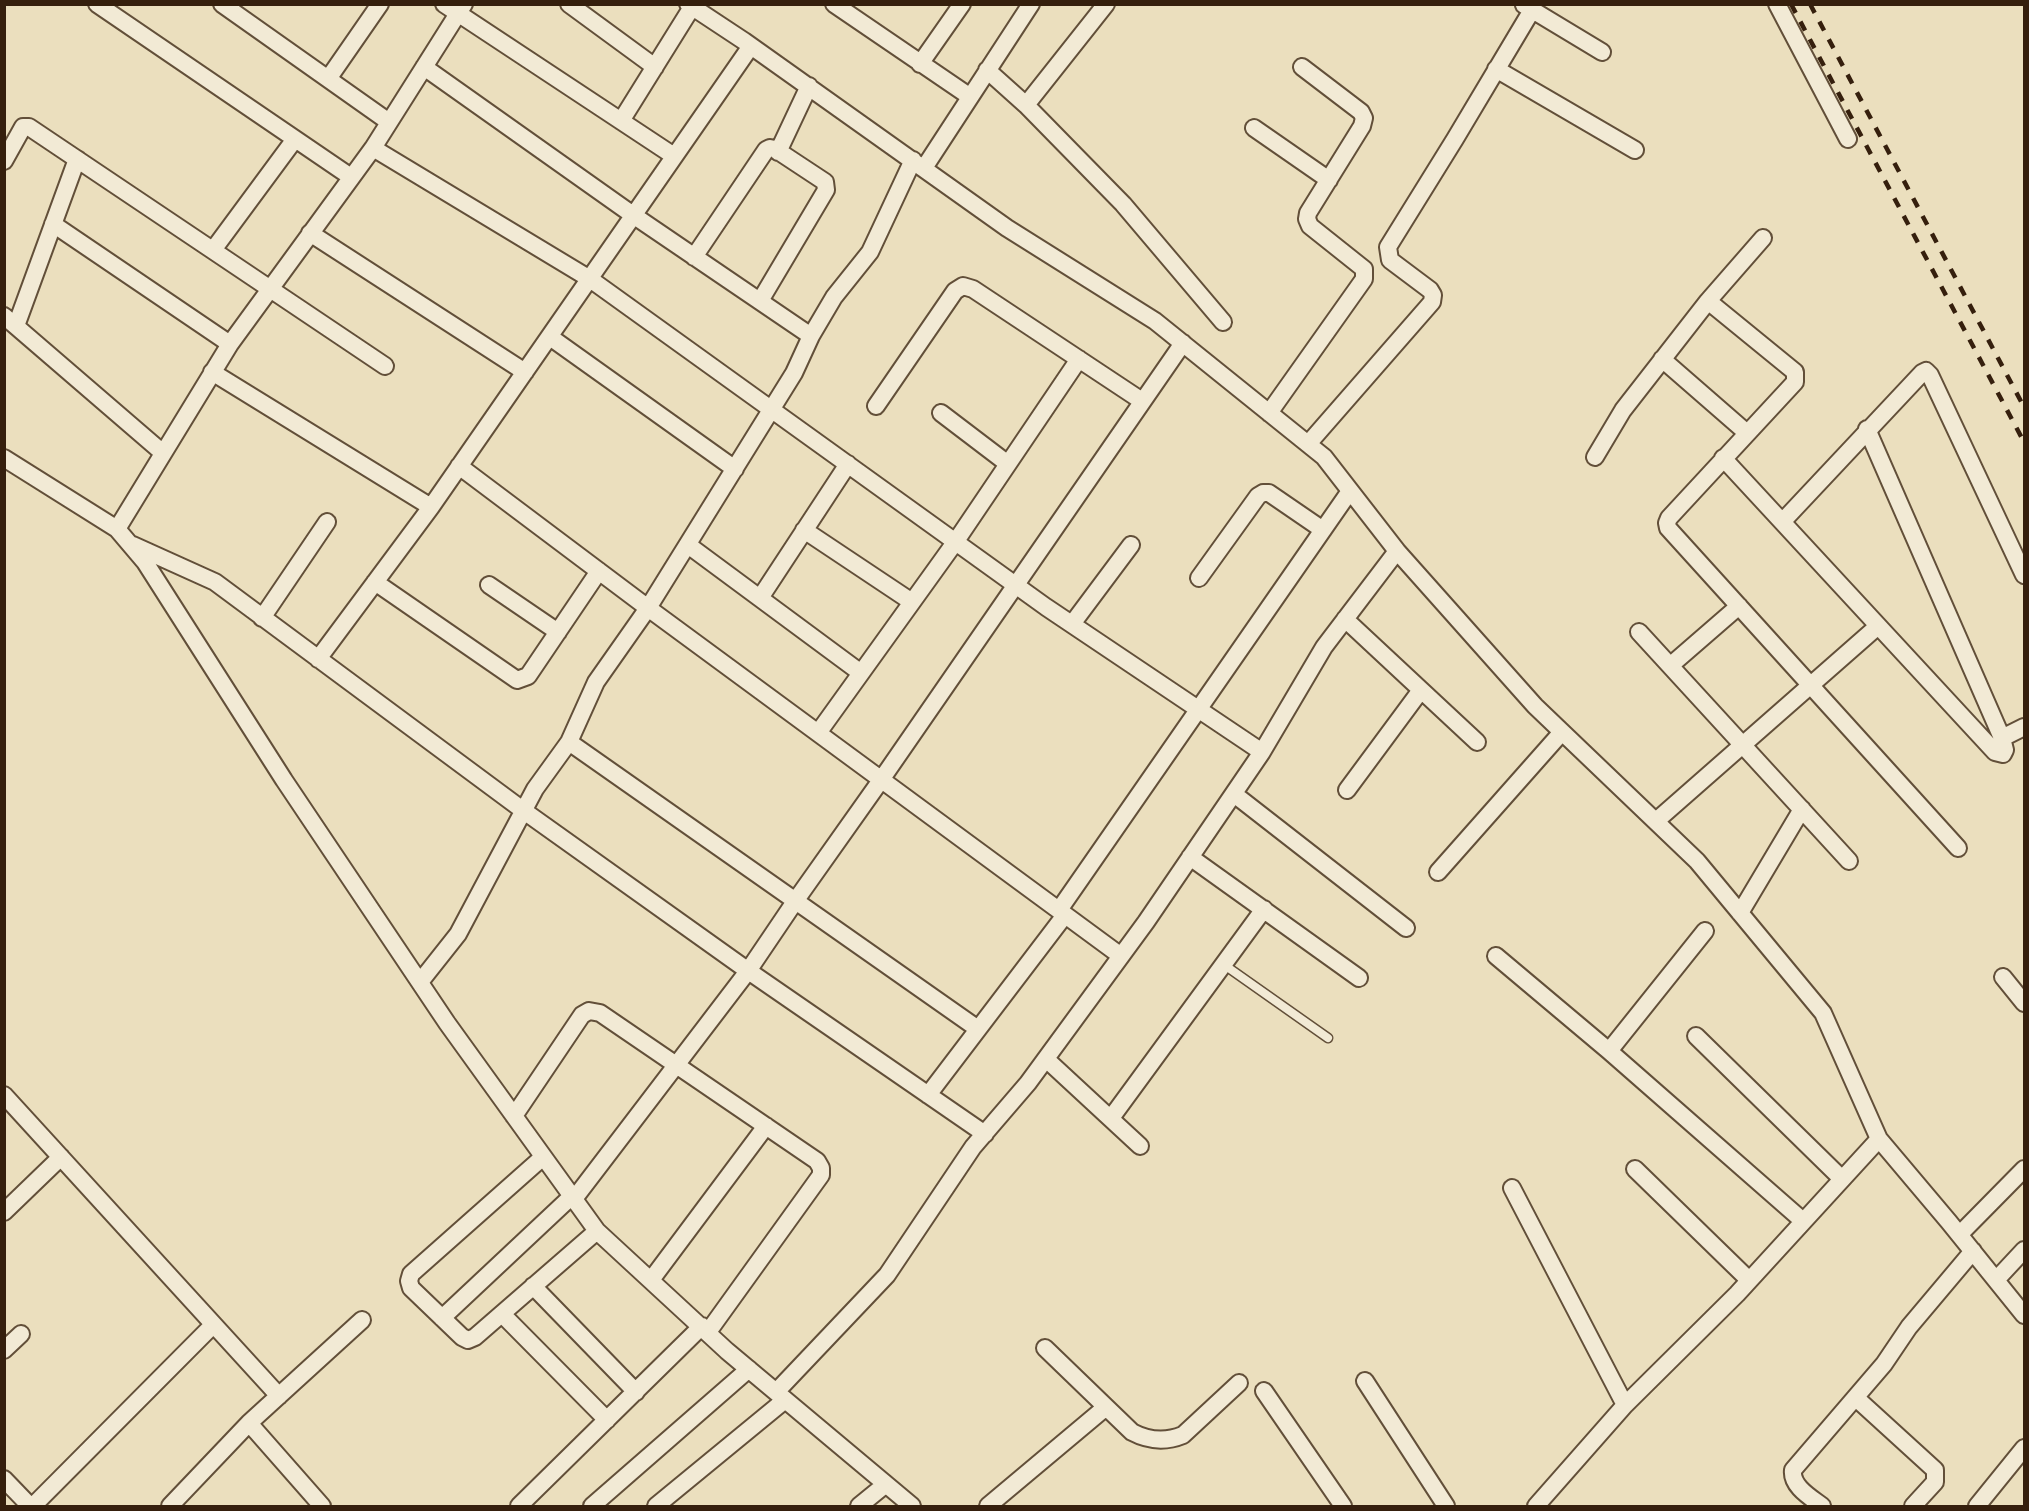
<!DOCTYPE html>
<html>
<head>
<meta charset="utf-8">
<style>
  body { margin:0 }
  #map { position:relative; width:2029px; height:1511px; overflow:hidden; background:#ebdfbe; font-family:"IM FELL English",serif }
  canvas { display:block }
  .frame { position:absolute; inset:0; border:6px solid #351f0d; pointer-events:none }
</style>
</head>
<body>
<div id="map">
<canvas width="2029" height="1511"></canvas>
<div class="frame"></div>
</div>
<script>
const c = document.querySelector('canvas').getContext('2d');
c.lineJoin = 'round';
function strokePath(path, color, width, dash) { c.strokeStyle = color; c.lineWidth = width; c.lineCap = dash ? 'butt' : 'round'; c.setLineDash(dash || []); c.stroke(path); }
const service = new Path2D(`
  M1223 964 1328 1038`);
const minor = new Path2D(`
  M97 4 351 177
  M222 4 389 122
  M444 4 674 156
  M569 4 655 67
  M688 4 744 41 1007 228 1155 321 1324 457 1397 551
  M834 4 969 96
  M1777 4 1848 139
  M1524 5 1602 52
  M920 64 962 4
  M424 67 633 215 811 336
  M1496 69 1635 150
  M987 70 1026 105 1123 204 1223 322
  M328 79 380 4
  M1026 105 1106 4
  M621 121 692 7
  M1254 128 1329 180
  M373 148 464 4
  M778 152 809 86
  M4 161 23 127H29L385 366
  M924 168 1031 4
  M53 224 230 344
  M310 233 525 372
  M213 250 295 139
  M694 257 766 150 770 148 775 149 825 182 826 190 760 301
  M1708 301 1795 372V382L1669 518 1667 523 1668 528 1958 848
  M4 316 163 453
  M16 326 77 159
  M550 337 735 469
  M1662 359 1747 433
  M212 372 431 507
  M876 406 955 291 963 286 973 289 1142 401
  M941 413 1008 464
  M1269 413 1364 279V269L1310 226 1307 219 1308 213 1362 126 1364 118 1361 112 1302 67
  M1308 444 1432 302 1433 295 1430 290 1390 260 1388 247 1455 139 1532 10
  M1595 457 1623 410 1708 301 1763 238
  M4 458 117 529 145 562 284 780 447 1023 597 1231 727 1351 912 1506
  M1723 458 1995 752 2003 754 2005 750 2002 738 1867 429
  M459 466 648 608 1121 956
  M1783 521 1922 373 1926 371 1930 375 2024 575
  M117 529 230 344 373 148 590 279 1046 607 1262 752 1146 922 1028 1083 973 1147 887 1275 776 1392
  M804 530 912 602
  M133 545 215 582 524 811 747 970 985 1134
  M688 545 861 673
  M1199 578 1258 496 1263 493H1269L1323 530
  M375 582 517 680 528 676 599 571
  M489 585 558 632
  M760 598 848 464
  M262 618 327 522
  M1345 619 1477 742
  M1072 624 1131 545
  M1639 632 1849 861
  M318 659 431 507 751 46
  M1671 665 1739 606
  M818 733 956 541 1079 359
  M2002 738 2024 727
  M569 742 978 1029
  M1262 752 1324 647 1397 551 1535 706 1697 861 1823 1013 1879 1139 1949 1222 2024 1315
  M1347 790 1421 690
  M1234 794 1406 928
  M1656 821 1878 626
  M1190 857 1359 978
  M1438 872 1562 732
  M1059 910 1350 491
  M1740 913 1802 809
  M1496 956 1609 1051 1803 1221
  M2003 977 2024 1003
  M420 982 458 934 535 789 569 742 596 682 648 608 771 410 794 373 811 336 834 297 870 252 913 160
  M1696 1036 1842 1179
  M1609 1051 1705 931
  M1046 1059 1140 1146
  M4 1095 279 1396
  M928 1095 1065 915
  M514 1116 582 1015 589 1011 600 1013 817 1161 821 1168V1175L708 1332
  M1111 1118 1264 909
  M543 1157 411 1274 409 1281 411 1288 462 1337 468 1340 475 1337 597 1231
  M1635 1169 1749 1280
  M1512 1188 1625 1405
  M574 1199 748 971 796 900 881 780 1183 343
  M4 1212 61 1157
  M1960 1234 2024 1169
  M651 1280 766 1126
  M1996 1280 2024 1250
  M533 1286 636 1392
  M502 1314 607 1420
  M442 1318 572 1196
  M1045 1348 1132 1432C1149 1441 1166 1442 1183 1435L1239 1383
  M4 1350 21 1334
  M1365 1381 1446 1506
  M1264 1391 1343 1506
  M1856 1398 1935 1470V1482L1913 1506
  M249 1423 322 1506
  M4 1479 30 1506
  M33 1506 213 1325
  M170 1506 249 1423 362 1320
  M519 1506 702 1326
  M592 1506 749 1369
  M656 1506 785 1400
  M859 1506 886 1484
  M988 1506 1106 1407
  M1536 1506 1625 1405 1737 1294 1879 1139
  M1822 1506C1810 1497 1791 1486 1793 1470L1884 1364 1909 1327 1973 1251
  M1977 1506 2024 1448`);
const rail = new Path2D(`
  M1791 4 2024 442
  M1810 4 2024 407`);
strokePath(service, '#624f39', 11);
strokePath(minor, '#624f39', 20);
strokePath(service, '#f2ead5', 8);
strokePath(minor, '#f2ead5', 16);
strokePath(rail, '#351f0d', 4.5, [10, 10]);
</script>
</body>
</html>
